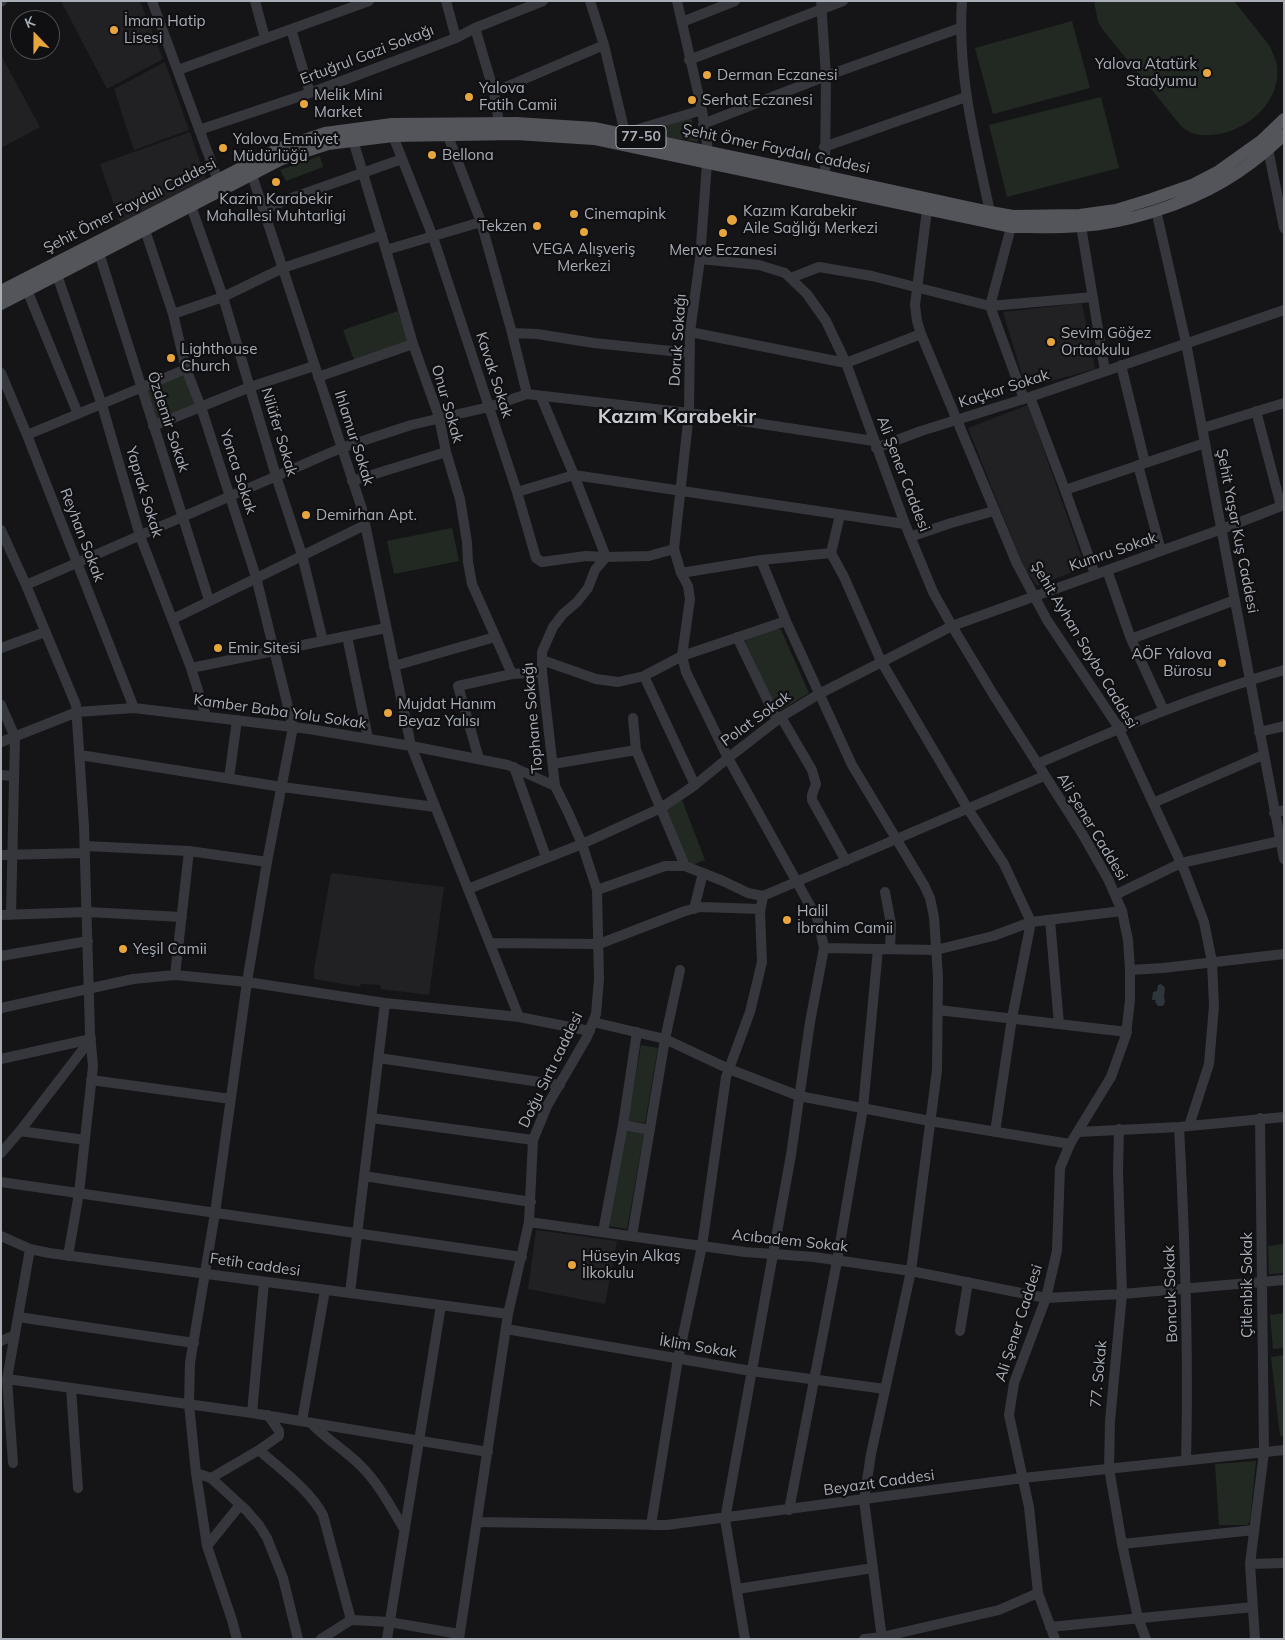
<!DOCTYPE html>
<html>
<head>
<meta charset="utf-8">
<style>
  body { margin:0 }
  #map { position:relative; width:1285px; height:1640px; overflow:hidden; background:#151517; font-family:Mulish,sans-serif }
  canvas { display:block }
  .frame { position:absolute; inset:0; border:2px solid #a8adb6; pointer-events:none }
  .north { position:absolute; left:10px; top:10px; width:50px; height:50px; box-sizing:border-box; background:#101012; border:1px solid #4d4f54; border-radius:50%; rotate:338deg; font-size:14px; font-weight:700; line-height:20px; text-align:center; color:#a8adb6 }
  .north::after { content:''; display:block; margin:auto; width:18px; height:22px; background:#e7a63d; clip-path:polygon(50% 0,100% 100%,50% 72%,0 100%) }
</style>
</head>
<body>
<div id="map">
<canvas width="1285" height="1640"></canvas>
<div class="frame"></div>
<div class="north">K</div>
</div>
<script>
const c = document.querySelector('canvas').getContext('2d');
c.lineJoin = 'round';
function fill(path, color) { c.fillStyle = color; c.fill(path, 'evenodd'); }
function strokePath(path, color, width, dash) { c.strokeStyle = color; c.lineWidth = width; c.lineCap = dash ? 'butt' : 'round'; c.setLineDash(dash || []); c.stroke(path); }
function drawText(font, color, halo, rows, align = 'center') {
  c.font = font + ' Mulish,sans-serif'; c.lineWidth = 4.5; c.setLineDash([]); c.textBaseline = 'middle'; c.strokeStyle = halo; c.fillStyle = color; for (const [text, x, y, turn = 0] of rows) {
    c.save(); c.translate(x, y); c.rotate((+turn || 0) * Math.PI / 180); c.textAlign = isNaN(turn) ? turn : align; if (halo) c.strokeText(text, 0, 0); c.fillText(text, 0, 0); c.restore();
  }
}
const built = new Path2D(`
  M61 1H140L163 59 107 89Z
  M1 55 40 127 1 148Z
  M165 62 189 130 134 150 114 89Z
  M190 132 207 182 121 225 100 164Z
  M1082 303 1095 369 1026 388 1003 312Z
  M1028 405 1085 567 1037 586 1023 566 968 428Z
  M331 873 444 887 429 995 381 989 380 985 360 984 361 987 314 979V969Z
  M536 1230 617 1241 605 1304 528 1289Z`);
const green = new Path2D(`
  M1094 1H1234L1269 45C1272 51 1276 59 1277 66 1282 106 1239 138 1202 135 1194 135 1187 131 1181 126L1103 30 1098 22Z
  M1072 21 1090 88 993 114 975 48Z
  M1101 97 1119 168 1007 197 989 125Z
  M691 118 699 139 697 142 643 133Z
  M320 156 323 167 286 181 280 170Z
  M398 311 408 342 354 360 343 330Z
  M185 371 198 406 156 424 144 388Z
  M452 528 459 561 394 574 387 541Z
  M777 628 781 630 809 693 778 712 745 642 746 639Z
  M682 800 705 860 692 865 687 860 665 810Z
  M641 1045 658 1048 645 1123 628 1121Z
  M626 1131 644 1134 627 1229 609 1226Z
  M1284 1244V1273L1269 1274 1268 1246Z
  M1284 1313V1348L1273 1349 1270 1315Z
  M1284 1355V1436H1280L1271 1357Z
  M1256 1461 1250 1521 1247 1525H1219L1215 1464Z`);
const water = new Path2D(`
  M1161 984 1165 988 1164 997 1165 1002 1163 1006H1158L1155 1002 1156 1000H1152L1153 992 1157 991 1158 985Z`);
const minor = new Path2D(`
  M152 1 220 186
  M255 1 265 38
  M446 1 456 38
  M590 1 604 45 625 133 702 110
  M677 1 702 110 708 151
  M821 1 826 76 825 176
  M962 1C957 73 975 142 990 212
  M1 2 2 1
  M682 22 735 1
  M475 28 494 92 499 123
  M291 29 310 93
  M689 60 843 1
  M178 70 369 1
  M494 92 604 45
  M703 124 826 76 960 28
  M199 130 310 93 456 38 475 28 543 1
  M393 136 433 237 517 492 536 558 542 562 586 556 606 557 574 475 541 397
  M448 136 481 222 512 333 527 394
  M353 140 386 250 413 344 439 417 446 452 460 499 467 542 468 562 472 584 512 674
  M824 147 966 97
  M1268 149 1284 228
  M707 163 700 259 690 332 689 413 674 549 681 573 688 586 690 599 682 656 686 672 728 758 818 920 824 948 810 1022 791 1155 725 1519 745 1639
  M252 175 362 509 411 746 519 1017
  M191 206 223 297 276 476 302 555 323 641
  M264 210 286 200 402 159
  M927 210 915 305 917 321 921 334 1017 564 1047 620 1117 725 1185 872 1204 922 1212 962 1214 1006 1209 1064 1189 1126
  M1156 210 1186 343 1284 859
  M1081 226 1105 371
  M1011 227 990 306 1024 399
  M145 230 173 314 186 369 201 407 256 577 293 727 267 862 247 982 215 1213 190 1363 189 1404 196 1473 207 1546 232 1620 237 1639
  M386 250 481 222
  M99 253 209 600
  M700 259 759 265 785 273 807 294 826 321 846 363 905 524 933 592 952 626 993 694 1083 835 1108 879 1122 911 1128 940 1130 970V1000L1126 1035 1111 1077 1070 1144 1060 1168 1057 1251 1046 1298 1014 1383 1009 1415 1029 1507 1038 1593 1055 1639
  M57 275 102 405 140 536 191 668 206 716
  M791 278 819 267 872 276 990 306 1093 297
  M27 290 78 414
  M173 314 223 297 283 268 382 235
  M690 332 846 363 921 334
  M512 333 537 334 594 343 690 353
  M1121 365 1145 463
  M1 373 27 435 134 708
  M318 377 413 344
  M1030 397 1065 490 1095 574
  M1256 411 1281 506
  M153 426 250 387 314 366
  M1203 428 1284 403
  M27 435 186 369
  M876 448 921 431 1030 397 1284 310
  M1138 465 1161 551
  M352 481 446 452
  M1065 490 1205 443
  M517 492 574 475 905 524
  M840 515 831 553 844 577 881 661 968 809 1004 864 1031 922 1012 1018 995 1132
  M1 530 26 585 76 705 84 826 90 1033 93 1066 79 1193 68 1256
  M910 537 951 523 994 511
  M761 560 786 621 852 765 924 885 930 898 934 917 938 977 937 1070 911 1271 871 1454 864 1500 882 1639
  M1107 570 1131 639 1164 711
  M681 573 761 560 831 553
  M26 585 341 448 411 425 489 407 527 394 689 413 874 441
  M173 619 365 525
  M347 636 368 738
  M737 637 777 720
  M1131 639 1235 600
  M1 648 45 632
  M542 660 596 679 618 682 644 676 682 656 786 621
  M394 666 495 637
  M191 668 386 628
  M644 676 695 785
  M1 705 15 737 11 915
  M781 717 812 770 816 784 812 795V800L846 861
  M633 718 636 750 685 866
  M1259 732 1284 726
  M1 742 77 712 134 708 309 729 411 746 508 765 555 786
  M80 755 282 787 435 807
  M479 759 458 686 512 674 542 672
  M553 764 636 750
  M1037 764C1117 729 1199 694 1284 670
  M514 767 546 857
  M1 775 13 776
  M229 778 237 720
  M1153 803 1263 755
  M1274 813 1284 810
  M85 846 189 851 267 862
  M1 855 85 853
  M468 889 582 844 661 808 695 785 728 758 781 717 819 694 952 626 1222 529 1284 505
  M597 890 665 866H685L723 881 748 893 763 896 1044 776
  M885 892 891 924 890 949
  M1115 895 1181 863 1280 841
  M694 909 703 873
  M1 915 87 912 182 917
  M1050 920 1059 1024
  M490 943 599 944 685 911 700 907 760 909
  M824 948 936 950 993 936 1031 922 1122 911
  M1 956 88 941
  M1130 970 1163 968 1284 954
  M175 975 189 851
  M1 1008 133 979 175 975 247 982 385 1003 519 1017 590 1031
  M938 1010 1127 1032
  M593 1022 665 1039 729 1069 799 1096 930 1121 1070 1144
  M379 1058 560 1085
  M1 1059 91 1039
  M91 1080 231 1099
  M371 1118 533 1140
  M623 1125 650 1130
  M1179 1127C1185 1239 1189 1348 1186 1460
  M1119 1129 1118 1171 1122 1294 1110 1421 1109 1468 1122 1544 1138 1618 1146 1639
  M20 1131 85 1140
  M1078 1132 1179 1127 1284 1117
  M1 1153 20 1131 91 1039
  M364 1176 531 1202
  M1 1182 522 1257
  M529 1222 745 1252 814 1257 911 1271 1046 1298 1122 1294 1284 1280
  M603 1232 623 1125 637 1032
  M1 1236 30 1249 49 1253 508 1314
  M632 1236 665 1039 680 970
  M350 1293 385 1003
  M18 1317 194 1343
  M506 1329 751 1371 885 1389
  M960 1331 968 1282
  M1 1341 15 1335
  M7 1379 252 1413 488 1452
  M71 1388 78 1488
  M252 1413 264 1282
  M302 1421 325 1290
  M311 1423C326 1439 345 1450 361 1466 379 1484 391 1507 404 1529
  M259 1450C280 1469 309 1489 323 1515L351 1620 321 1639
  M13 1463 7 1379 30 1249
  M196 1473 211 1478 246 1510 259 1525 267 1538 283 1578 298 1639
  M211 1478 259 1450 279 1436V1431L268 1415
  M789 1510 837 1261 863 1108 878 949
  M477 1522 667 1525 1023 1478 1284 1450
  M651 1525 678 1359 702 1246 726 1077 750 1012 762 962 760 912 763 896
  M1122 1544 1254 1530
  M207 1546 240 1505
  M1250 1564 1284 1563
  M737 1589 873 1568
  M351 1620 389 1622 459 1634
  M1050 1627 1253 1607
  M387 1639 441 1305
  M459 1639 508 1314 529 1222 533 1140 547 1106 587 1037 596 1014 599 979 597 890 582 844 568 812 555 786 542 672V652L553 627 563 614 577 602 588 588 595 570 606 557 649 556 674 549
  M864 1639 882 1637 999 1610 1038 1593
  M1255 1639 1250 1564 1264 1452 1260 1118`);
const major = new Path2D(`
  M1 291 278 149 325 133 392 124 516 123 595 128 825 176 990 212 1013 216 1080 215 1116 210 1152 199 1192 185 1219 171 1261 141 1284 119
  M1 304 282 159 328 144 393 136 516 134 594 139 1011 227C1034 227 1057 228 1080 226 1125 224 1185 204 1224 181 1245 169 1266 152 1284 135`);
const markers = [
  [114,30,5,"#e7a63d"],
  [1207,73,5,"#e7a63d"],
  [707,75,5,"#e7a63d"],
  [469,97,5,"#e7a63d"],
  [692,100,5,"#e7a63d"],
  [304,104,5,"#e7a63d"],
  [223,148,5,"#e7a63d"],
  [432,155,5,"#e7a63d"],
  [276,182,5,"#e7a63d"],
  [574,214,5,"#e7a63d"],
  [732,220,6,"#e7a63d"],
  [537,226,5,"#e7a63d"],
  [584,232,5,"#e7a63d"],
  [723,233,5,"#e7a63d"],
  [1051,342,5,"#e7a63d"],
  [171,358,5,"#e7a63d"],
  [306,515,5,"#e7a63d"],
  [218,648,5,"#e7a63d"],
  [1222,663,5,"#e7a63d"],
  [388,713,5,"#e7a63d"],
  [787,920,5,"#e7a63d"],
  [123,949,5,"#e7a63d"],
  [572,1265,5,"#e7a63d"]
];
const shields = [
  [641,137,50]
];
const shieldNames = [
  ["77-50",641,137]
];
const poiNames = [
  ["İmam Hatip",124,21],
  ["Lisesi",124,38],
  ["Yalova Atatürk",1197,64,"right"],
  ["Stadyumu",1197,81,"right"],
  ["Derman Eczanesi",717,75],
  ["Yalova",479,88],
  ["Fatih Camii",479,105],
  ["Melik Mini",314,95],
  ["Market",314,112],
  ["Serhat Eczanesi",702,100],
  ["Yalova Emniyet",233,139],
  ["Müdürlüğü",233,156],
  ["Bellona",442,155],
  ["Kazim Karabekir",276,199,"center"],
  ["Mahallesi Muhtarligi",276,216,"center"],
  ["Kazım Karabekir",743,211],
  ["Aile Sağlığı Merkezi",743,228],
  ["Cinemapink",584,214],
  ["Tekzen",527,226,"right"],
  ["VEGA Alışveriş",584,249,"center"],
  ["Merkezi",584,266,"center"],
  ["Merve Eczanesi",723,250,"center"],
  ["Sevim Göğez",1061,333],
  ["Ortaokulu",1061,350],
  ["Lighthouse",181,349],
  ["Church",181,366],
  ["Demirhan Apt.",316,515],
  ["Emir Sitesi",228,648],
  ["AÖF Yalova",1212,654,"right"],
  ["Bürosu",1212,671,"right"],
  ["Mujdat Hanım",398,704],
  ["Beyaz Yalısı",398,721],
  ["Halil",797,911],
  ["İbrahim Camii",797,928],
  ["Yeşil Camii",133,949],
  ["Hüseyin Alkaş",582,1256],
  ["İlkokulu",582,1273]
];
const streetNames = [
  ["Ertuğrul Gazi Sokağı",367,55,-21],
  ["Şehit Ömer Faydalı Caddesi",776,149,12],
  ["Şehit Ömer Faydalı Caddesi",130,206,-27],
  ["Doruk Sokağı",678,340,-86],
  ["Kavak Sokak",494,375,72],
  ["Kaçkar Sokak",1004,389,-18],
  ["Onur Sokak",447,404,74],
  ["Özdemir Sokak",168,422,72],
  ["Nilüfer Sokak",279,432,73],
  ["Ihlamur Sokak",354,438,72],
  ["Yonca Sokak",238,472,72],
  ["Ali Şener Caddesi",903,474,69],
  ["Yaprak Sokak",144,492,73],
  ["Şehit Yaşar Kuş Caddesi",1237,531,79],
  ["Reyhan Sokak",82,535,69],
  ["Kumru Sokak",1113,552,-19],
  ["Şehit Ayhan Saybo Caddesi",1084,645,59],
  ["Kamber Baba Yolu Sokak",280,712,8],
  ["Tophane Sokağı",533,718,-95],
  ["Polat Sokak",756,719,-36],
  ["Ali Şener Caddesi",1092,827,59],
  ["Doğu Sırtı caddesi",551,1070,-64],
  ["Acıbadem Sokak",790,1241,6],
  ["Fetih caddesi",255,1265,8],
  ["Çitlenbik Sokak",1247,1285,-90],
  ["Boncuk Sokak",1171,1294,-92],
  ["Ali Şener Caddesi",1019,1323,-72],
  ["İklim Sokak",698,1347,9],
  ["77. Sokak",1099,1374,-85],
  ["Beyazıt Caddesi",879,1483,-8]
];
const districtNames = [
  ["Kazım Karabekir",677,417]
];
fill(built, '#212124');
fill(green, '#222922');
fill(water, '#2e363c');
strokePath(minor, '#36373c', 10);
strokePath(major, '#53555a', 12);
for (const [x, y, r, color] of markers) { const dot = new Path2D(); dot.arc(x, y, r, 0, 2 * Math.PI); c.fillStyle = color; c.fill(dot); strokePath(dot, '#101012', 2); }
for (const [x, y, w] of shields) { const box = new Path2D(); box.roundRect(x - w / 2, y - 11.5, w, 23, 4); c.fillStyle = '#101012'; c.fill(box); strokePath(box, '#a8adb6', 1); }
drawText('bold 14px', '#a8adb6', null, shieldNames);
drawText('15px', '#a8adb6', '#101012', poiNames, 'left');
drawText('15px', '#a8adb6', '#101012', streetNames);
drawText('bold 20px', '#c9ccd2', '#101012', districtNames);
</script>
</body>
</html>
